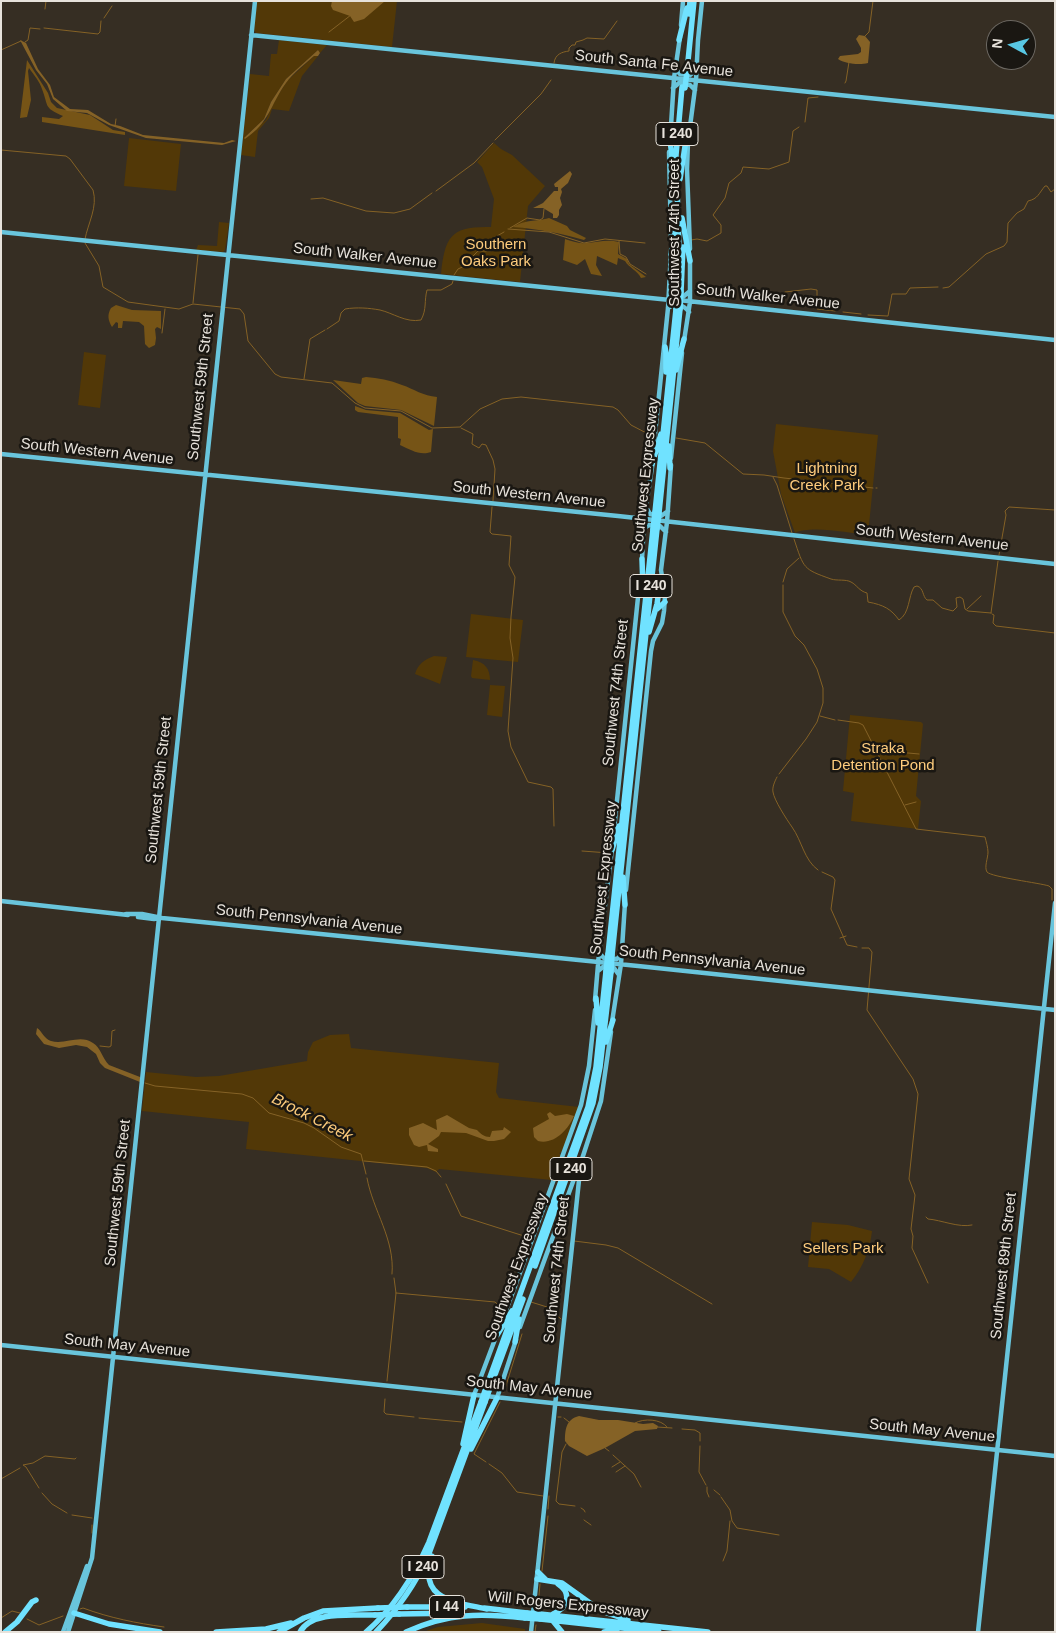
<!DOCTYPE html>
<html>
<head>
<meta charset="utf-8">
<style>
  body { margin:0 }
  #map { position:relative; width:1056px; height:1633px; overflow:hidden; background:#362e23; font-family:Helvetica,sans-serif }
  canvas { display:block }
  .frame { position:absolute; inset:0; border:2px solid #e7e2db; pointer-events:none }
  .north { position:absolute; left:986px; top:20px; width:50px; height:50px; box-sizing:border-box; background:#1a1712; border:1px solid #6c6862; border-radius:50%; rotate:276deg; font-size:14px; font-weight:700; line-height:20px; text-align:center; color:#e7e2db }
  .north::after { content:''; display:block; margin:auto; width:18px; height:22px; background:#58c8e4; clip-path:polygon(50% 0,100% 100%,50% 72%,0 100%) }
</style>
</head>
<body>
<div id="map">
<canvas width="1056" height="1633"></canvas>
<div class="frame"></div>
<div class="north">N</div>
</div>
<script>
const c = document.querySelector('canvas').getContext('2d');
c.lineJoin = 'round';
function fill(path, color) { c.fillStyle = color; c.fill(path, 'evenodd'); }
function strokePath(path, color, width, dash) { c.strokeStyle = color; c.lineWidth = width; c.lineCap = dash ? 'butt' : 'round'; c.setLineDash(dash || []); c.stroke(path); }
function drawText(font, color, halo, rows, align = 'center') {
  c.font = font + ' Helvetica,sans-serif'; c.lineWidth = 5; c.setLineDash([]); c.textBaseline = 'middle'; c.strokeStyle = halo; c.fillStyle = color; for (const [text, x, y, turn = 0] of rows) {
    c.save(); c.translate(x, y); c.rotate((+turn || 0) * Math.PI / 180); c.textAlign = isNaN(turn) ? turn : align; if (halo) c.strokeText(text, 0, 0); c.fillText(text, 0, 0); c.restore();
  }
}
const green = new Path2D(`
  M257 1H397L392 47 256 33 254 30Z
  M279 40 327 45 320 53 318 50 286 79 271 102 264 119 244 138 266 120 273 103 287 81 314 56H318L302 76 289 111 272 109 269 118 258 131 255 157 241 155 250 74 269 76 271 54H277Z
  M129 138 181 144 176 191 124 186Z
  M494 143 501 149 512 155 545 186 528 206 520 282 441 274C445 236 451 226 491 227L494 199 482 167 477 162Z
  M219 222 229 223 225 250 223 252 196 250 198 245 217 246Z
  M84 352 106 355 100 408 78 405Z
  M776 424 878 435 868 535C850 533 811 525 795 533L781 494 773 451Z
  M471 614 523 620 518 662 466 657Z
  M434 656 447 657 440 684 415 674C418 664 424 660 434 656Z
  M473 660C485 662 490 669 490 680L472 678 471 676Z
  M490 685 505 686 502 717 487 715Z
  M850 715 921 722 923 724 916 796 921 801 918 829 851 821 854 793 843 791Z
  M349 1034 351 1048 499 1063 496 1092 499 1098 579 1107 563 1152 559 1153 561 1155 552 1180 439 1169 436 1172 427 1168 246 1149 249 1122 142 1111 146 1072 196 1077 219 1076 307 1061 308 1052 313 1042 330 1035Z
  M812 1222 848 1225 872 1231C870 1250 863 1267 851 1282L829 1269 808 1267Z
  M482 1623 525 1629V1632H423L438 1627Z`);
const forest = new Path2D(`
  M27 60 48 93 51 102 57 108 90 115 113 130 125 132V135L42 122V117L59 119 63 116C43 107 49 107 42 89 40 82 34 75 29 68L28 71 31 100 27 117 20 118Z
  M549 218 567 226 570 230 586 238 584 240C559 233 539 229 513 227 527 219 534 222 549 218Z
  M565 239C572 241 579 244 586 243 597 242 608 239 619 242L618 254 627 259 629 264 646 277 641 278C637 270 629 268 625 261L618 258 617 265 597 256 596 265 602 276 591 274 585 259 577 265 563 260Z
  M116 305 132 310 161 311V329L157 327 155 329 156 338 155 345 149 348 145 344 144 326 139 322 123 321 122 328H118V323L116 322 112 327C108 320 107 315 111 308Z
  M366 377C378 378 390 380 402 385 414 389 423 396 437 397L434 426 401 410 365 406 358 403 333 380 361 384 362 378Z
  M355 406 366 410 400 413 429 430 433 429 431 452C420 456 411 450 400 445L401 439 398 438V417L358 412 355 410Z`);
const water = new Path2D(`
  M332 1H385L364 19 354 22 350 16 333 10 331 6Z
  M859 35 865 36 870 42 868 63C860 65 845 64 838 59L840 56 858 54 861 52V48L856 39Z
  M20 40 26 43 38 69 50 85 54 97 70 109 88 110 111 124 120 126 143 135 224 143 232 140 236 141 222 145 146 138 109 125 87 113 67 111 53 99 47 84 36 70Z
  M318 50 320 53 318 56H314C305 64 293 73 286 83 270 105 270 122 245 139L244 138 264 119 271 102 286 79Z
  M570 171 572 174 568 183 561 189 562 192 560 198 562 205 559 210V215L557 218H553V214L543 208H533L543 203 554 191H558V187H555L554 184Z
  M37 1028C42 1031 44 1039 51 1041 65 1045 80 1034 93 1043 101 1048 102 1058 109 1065L140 1077V1082L105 1068 100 1063 96 1054 87 1047 76 1045 59 1048 44 1044 36 1034Z
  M550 1112 555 1116 567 1114 574 1116C568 1130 554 1145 538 1141L534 1137 533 1128 549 1119 547 1114Z
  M447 1115 469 1128 477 1130C481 1134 484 1137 490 1137L492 1131 503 1130 504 1127 511 1132 504 1139 494 1141H488L466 1133 441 1132 439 1136 428 1144 438 1149V1152L428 1151 427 1145 419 1147 414 1145 409 1135V1128L423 1123 437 1130 436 1120Z
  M579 1416 599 1420H618L643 1424 653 1423 658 1426 657 1429 635 1431 605 1448 587 1456 569 1446 565 1441C565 1430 566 1419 579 1416Z`);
const stream = new Path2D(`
  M45 9 46 1
  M104 18 112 6
  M44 28 98 34 100 32 101 21
  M329 32 351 15
  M865 36 869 32 873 1
  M25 42 28 40 30 28 40 29
  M1 50 21 41
  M554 63C555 54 562 52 569 51V48L572 45H575L576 42 583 40 587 38 604 39 617 21
  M845 83 846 81 849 62
  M805 122 808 98 818 97
  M115 126 116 119
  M495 140 541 94 551 80
  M1 150 66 156 70 159 93 190C98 207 88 223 85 239
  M436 191 474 163 493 143
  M311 199 323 198 366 211 394 213 410 209 432 193
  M510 228 527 218 540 220 543 218 544 209
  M508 229 549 232 584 243 605 239 645 243
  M691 240 697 239 707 241 721 233V225L713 215 725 198 729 183 741 173 743 167 769 169 789 162 793 131 799 127
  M619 241 620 254 626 257 630 264 646 274
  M85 243 99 266 103 287 128 302 179 309 193 304 240 309 244 314 248 341 275 374 281 377 332 383 355 403 365 408 401 411 432 428 460 427 480 409 502 399 521 397 613 407 618 410 631 425 652 436
  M454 275 458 269 471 263 470 259 478 251H491L497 249 499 245 497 236 504 232
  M943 288 949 287 986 254 1004 246 1007 242 1008 223 1017 213 1024 209 1028 201C1038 199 1039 193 1045 186H1047L1051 192 1055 189
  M785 292 811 289 817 290V309L835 311
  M193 303 198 255
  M843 312 861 314
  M868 315 888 316 892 294H906L910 288 938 287
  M327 329 339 321 341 313 345 309C357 307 369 308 380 310 393 313 406 323 421 320 427 309 424 301 427 290H441L452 284 453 281
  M162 333 165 309
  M304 379 310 339 325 330
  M461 428 473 434 472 444 479 448 482 444 486 445 493 460 495 469 493 501
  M676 438 705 443 743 474 764 475 784 478 873 488
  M773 477 777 485 792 533
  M876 488H877
  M492 507 490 532 492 534 511 536 509 565 515 577 511 617 510 638 513 658 508 731 511 747 528 782 551 787 553 789 554 826
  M794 539C804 569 803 569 831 579 837 581 846 579 851 582 857 585 859 591 867 593L868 602C884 605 891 609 899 620 910 613 908 597 914 587L917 586C924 588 922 596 927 600H933L942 608 953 611 957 607 956 598 960 597 963 599 965 609 968 611 991 613
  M999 555 1006 515 1005 511 1009 507 1055 510
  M783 582 787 569 799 558
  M967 609 981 596
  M991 613 998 561
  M992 614 994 615 993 623 996 626 1055 633
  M820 716 835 720
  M838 720 859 723 863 725 916 829 985 837C986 841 988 848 988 852 988 858 984 867 987 872 991 877 1040 883 1049 886L1052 889V900
  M876 750 919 754
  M779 774 806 739 817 722 823 703V688L817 669 804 645 795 636 783 612V585
  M777 777C775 781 772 787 773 792 774 800 787 820 792 827 802 841 804 860 818 870
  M905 805 916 802
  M582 851 609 853
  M822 872 833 877 835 880 831 909 847 945 857 947
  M840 938 846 936
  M862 948H869L872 952 867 1010 913 1079 918 1094 909 1179 915 1195 911 1229 913 1236 912 1248 928 1283
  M100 1046 109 1047 111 1046 112 1031 115 1030
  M145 1083 155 1086 242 1094 253 1098 269 1113 304 1123 314 1128 341 1147 361 1154 366 1174
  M364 1161 427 1167 436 1171 441 1177
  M367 1178C373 1211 395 1239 392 1274
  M446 1184 461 1216 524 1236 527 1246 518 1273
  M926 1217 928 1219C941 1220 959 1228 972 1225
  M525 1236 532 1232
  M574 1241 606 1245 618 1248 712 1304
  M396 1293 495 1302 504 1310
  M531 1302 547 1307 561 1319
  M387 1381 396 1293 394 1278
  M504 1392 522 1334
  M385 1399 384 1412 386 1414 414 1417
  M558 1417H561
  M419 1418 462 1422
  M564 1418 569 1422
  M635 1423C644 1418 661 1419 667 1427
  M657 1427 672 1428
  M682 1429 695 1430 700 1433V1441
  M566 1444 562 1452 556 1501 559 1504 575 1506
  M700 1446 699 1472 706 1485
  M605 1448 609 1451
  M613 1455 634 1474 641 1487
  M486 1462 474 1454 500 1402
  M489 1464 502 1473 517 1492 543 1496
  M612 1467 620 1462
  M616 1472 625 1466
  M1 1479 20 1468
  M707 1487V1492L709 1497
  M39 1488 26 1467 23 1465 33 1463 45 1456 75 1459 76 1458
  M714 1490 720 1495
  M42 1493 52 1504 67 1513
  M721 1497 730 1510 732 1521 737 1528 779 1535
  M581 1508 584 1510 585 1512
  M548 1509 549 1496
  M72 1515 92 1518
  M584 1520 591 1525
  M92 1525V1533
  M723 1561 727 1551 730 1521
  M542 1571 548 1516
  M538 1607 540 1584
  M80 1609 83 1608C110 1618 136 1623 164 1627
  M1 1618 12 1611 20 1613
  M27 1619 39 1625 63 1616
  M535 1632 536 1625`);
const major = new Path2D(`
  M681 25 683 1
  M251 35 1055 117
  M676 69 680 74 690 75 696 70
  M673 88 679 83 690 85 695 90
  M689 134 696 81 698 40 702 1
  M670 142 674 78 680 37
  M688 142 687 169 690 249
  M669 152 671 239
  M1 232 670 300
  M670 290 674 295 684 296 690 291
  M678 300 1055 340
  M668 308C675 302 684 305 689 312
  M684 341 690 302V259
  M653 453 668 308 671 252
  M1 454 618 516 1055 564
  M671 458 682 353
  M647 509 650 514 661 516 668 511
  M644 528 649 525 660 526 666 532
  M642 560 644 519 653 461
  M613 839 640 578
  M626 890 651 651 653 641 662 623 664 611 665 596 661 570 667 522 671 465
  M1 901 128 915
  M126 914H142L162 918 638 966 1055 1010
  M138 917 154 919 158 918
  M599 953 604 958 617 959 621 955
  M598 971 603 967 614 968 619 975
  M595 1000 599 953 612 849
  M612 1022 621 964 625 903
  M520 1327 578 1168
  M1 1345 1055 1456
  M474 1395 514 1289 581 1105 589 1066 595 1010
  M497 1398 516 1340
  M63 1632 87 1566
  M68 1632 92 1558 255 1
  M531 1632 580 1171 582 1159 601 1101 611 1032
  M978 1632 1055 903`);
const highway = new Path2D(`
  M689 14 690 1
  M679 40 687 8
  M687 71 694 1
  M670 140 673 165
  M680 179 686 140 689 131
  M682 218 690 261
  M671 254 675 228
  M677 292 679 248 676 155 682 87
  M681 292 683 247
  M665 347 666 353V372
  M676 370 684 339
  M669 446 670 468
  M652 464 661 434
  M655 512 676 309
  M659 513 680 309
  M642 559 643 589
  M657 609 665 602
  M649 632 657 604 661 577
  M612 850 619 826
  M623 877 625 905
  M608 954 653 529
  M612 955 657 529
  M596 998 598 1023
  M606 1042 613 1020
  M535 1266 593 1103 600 1067 611 972
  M497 1335 512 1311
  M515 1342 519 1319
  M486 1388 588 1107 596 1067 606 971
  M490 1388 523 1299
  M463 1444 474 1395
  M471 1449 497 1398
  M432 1556C417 1600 455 1602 487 1609
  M538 1572 546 1580
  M537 1579 562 1583 601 1611 628 1620
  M407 1607H465
  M484 1608 527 1613
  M74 1613 109 1624 160 1632
  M399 1614 460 1613
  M540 1614 708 1632
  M553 1614C567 1608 573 1594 558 1584
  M540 1619 659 1632
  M553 1621 562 1632
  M5 1632 17 1622 32 1602 36 1600
  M216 1632 266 1629 291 1623
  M279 1632 304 1618 323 1611 378 1608
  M300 1632C312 1610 353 1616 375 1615
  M366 1632C395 1607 414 1576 429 1542L481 1402
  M376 1632C398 1609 415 1585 428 1556L485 1402
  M406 1632C448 1613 480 1613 525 1618
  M604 1632 617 1630`);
const highwayBridge = new Path2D(`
  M685 88 687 71
  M676 309 677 292
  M680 309 681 292
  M653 529 655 512
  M657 529 659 513
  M606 971 608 954
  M611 972 612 955
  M481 1402 486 1388
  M485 1402 490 1388
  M378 1608 407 1607
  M527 1613 540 1614
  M375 1615 399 1614
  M525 1618 540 1619`);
const shields = [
  [677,134,42],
  [651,586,42],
  [571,1169,42],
  [423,1567,42],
  [447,1607,35]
];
const shieldNames = [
  ["I 240",677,134],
  ["I 240",651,586],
  ["I 240",571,1169],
  ["I 240",423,1567],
  ["I 44",447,1607]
];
const streetNames = [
  ["South Santa Fe Avenue",654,64,6],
  ["Southwest 74th Street",675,233,-90],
  ["South Walker Avenue",365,256,6],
  ["South Walker Avenue",768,297,6],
  ["Southwest 59th Street",201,387,-84],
  ["South Western Avenue",97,452,6],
  ["Southwest Expressway",646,475,-84],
  ["South Western Avenue",529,495,6],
  ["South Western Avenue",932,538,6],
  ["Southwest 74th Street",616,693,-84],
  ["Southwest 59th Street",159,790,-84],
  ["Southwest Expressway",604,878,-84],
  ["South Pennsylvania Avenue",309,920,6],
  ["South Pennsylvania Avenue",712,961,6],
  ["Southwest 59th Street",118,1193,-84],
  ["Southwest 89th Street",1004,1266,-84],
  ["Southwest Expressway",517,1267,-70],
  ["Southwest 74th Street",557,1270,-84],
  ["South May Avenue",127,1346,6],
  ["South May Avenue",529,1388,6],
  ["South May Avenue",932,1431,6],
  ["Will Rogers Expressway",568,1605,6]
];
const parkNames = [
  ["Southern",496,245],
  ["Oaks Park",496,262],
  ["Lightning",827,469],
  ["Creek Park",827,486],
  ["Straka",883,749],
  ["Detention Pond",883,766],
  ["Sellers Park",843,1249]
];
const waterNames = [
  ["Brock Creek",312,1118,27]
];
fill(green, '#523807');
fill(forest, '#765416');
fill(water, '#856226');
strokePath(stream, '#856226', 1);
strokePath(major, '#69c5dc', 4.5);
strokePath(highway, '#70e2ff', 5.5);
strokePath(highwayBridge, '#70e2ff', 5.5);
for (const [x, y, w] of shields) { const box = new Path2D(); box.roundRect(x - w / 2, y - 11.5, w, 23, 4); c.fillStyle = '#1a1712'; c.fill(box); strokePath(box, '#e7e2db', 1); }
drawText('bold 14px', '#e7e2db', null, shieldNames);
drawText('15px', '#e7e2db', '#1a1712', streetNames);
drawText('15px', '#fecc7d', '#1a1712', parkNames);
drawText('italic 16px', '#fbca7b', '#1a1712', waterNames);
</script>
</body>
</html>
